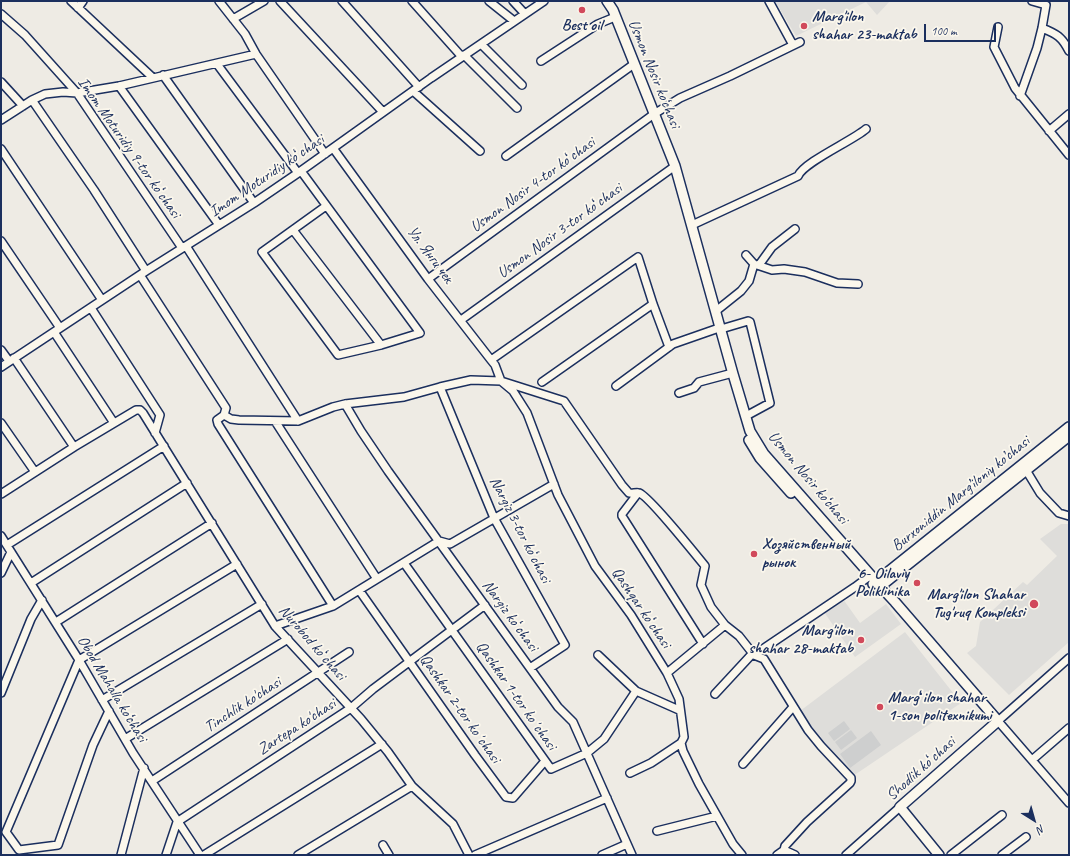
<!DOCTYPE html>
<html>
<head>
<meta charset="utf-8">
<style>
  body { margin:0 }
  #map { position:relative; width:1070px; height:856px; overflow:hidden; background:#eeebe4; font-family:Caveat,sans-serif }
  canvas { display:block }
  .frame { position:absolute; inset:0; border:2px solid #1b2f5e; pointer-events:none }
  .north { position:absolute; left:1014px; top:800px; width:40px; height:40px; -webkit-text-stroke:3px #fbf7ec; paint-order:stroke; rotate:143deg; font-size:11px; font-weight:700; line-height:16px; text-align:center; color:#1b2f5e }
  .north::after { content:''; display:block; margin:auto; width:14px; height:18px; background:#1b2f5e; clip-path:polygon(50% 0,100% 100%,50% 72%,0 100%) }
  .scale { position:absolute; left:924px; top:24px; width:72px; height:18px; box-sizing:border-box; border:2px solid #1b2f5e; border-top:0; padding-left:5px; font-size:12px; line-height:14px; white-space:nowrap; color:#1b2f5e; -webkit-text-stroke:3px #fbf7ec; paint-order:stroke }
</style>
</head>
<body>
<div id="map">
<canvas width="1070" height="856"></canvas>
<div class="frame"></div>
<div class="north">N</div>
<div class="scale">100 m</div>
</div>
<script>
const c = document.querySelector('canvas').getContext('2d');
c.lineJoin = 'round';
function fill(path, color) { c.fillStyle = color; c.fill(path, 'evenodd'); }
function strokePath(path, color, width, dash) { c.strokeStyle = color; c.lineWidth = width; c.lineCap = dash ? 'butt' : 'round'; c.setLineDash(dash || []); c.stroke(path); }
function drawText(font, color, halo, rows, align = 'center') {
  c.font = font + ' Caveat,sans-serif'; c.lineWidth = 3.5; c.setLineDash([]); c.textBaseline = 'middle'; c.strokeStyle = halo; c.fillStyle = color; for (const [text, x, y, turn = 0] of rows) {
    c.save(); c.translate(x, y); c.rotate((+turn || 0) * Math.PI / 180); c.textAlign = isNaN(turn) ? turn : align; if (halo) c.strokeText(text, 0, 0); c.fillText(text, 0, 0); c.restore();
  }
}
const built = new Path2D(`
  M775 1H890L877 15 866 2 796 36Z
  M1061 524H1069V642L1009 695 967 653 976 646 980 622 1023 582 1027 585 1057 556 1040 539Z
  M843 599 860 623 886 604 901 624 855 657 824 612Z
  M905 632 961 703 853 776 810 729 800 711Z`);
const green = new Path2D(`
  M844 721 850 729 834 741 828 733Z
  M851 730 857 738 841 750 835 742Z
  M871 731 881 745 850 768 840 754Z`);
const minor = new Path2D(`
  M71 1 152 77
  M219 1 245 34 256 54 325 154
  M280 1 383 112
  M342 1 419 87
  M412 1 462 57
  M489 1 514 21
  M513 1 525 14
  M769 1 793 45
  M78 8 83 1
  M1 14 25 35 77 93 182 248
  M233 19 264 1
  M998 27 994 47 1015 88 1069 155
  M1042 28C1057 34 1062 37 1069 51
  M481 44 522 85
  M464 55 517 108
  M541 61 598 24 615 17
  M217 64 298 173
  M163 75 254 203
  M1 82 23 106
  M119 86 219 225
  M413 91 480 151
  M1020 96 1037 48 1042 28 1046 5 1032 1
  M32 100 94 190 146 271
  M1 120 32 100 45 94 63 92 77 93 119 86 256 54
  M1049 131 1069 114
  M333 148 428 279 491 360 495 365 501 381 513 391 527 413 558 495 595 566 631 615 667 673 679 699 684 737 681 743 683 751 699 784 733 844 742 855
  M1 149 102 300
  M506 156 634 64
  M301 171 420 333 381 345 338 355 262 252 326 206
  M692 225 798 176C804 162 852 141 866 129
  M293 230 381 345
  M1 241 60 328
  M186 246 298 421
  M746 255 754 264
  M759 265 772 247 795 229
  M140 275 226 408 224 415
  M428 279 654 114 680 98 730 76 800 42
  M91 308 160 415 155 433
  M716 311 741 291 749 281 754 264 772 270 784 269 805 272 837 283 858 284
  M461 320 675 166
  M721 329 748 321 750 322 770 403 746 416
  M54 332 114 423
  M1 350 9 361
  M14 358 74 447
  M491 360 638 257 653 304 669 347
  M1 367 146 271 254 203 298 173 431 78 544 1
  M542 382 653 304
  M616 386 673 344 716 329
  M440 387 494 518 565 645 530 668
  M679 393 694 388 699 382 729 374
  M345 404 361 431 388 471 558 707 573 722 632 855
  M224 415 231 419 239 420 298 421 333 407 345 404 404 397 440 387 471 380 501 381 564 401 622 485 629 493C632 494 636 492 639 493 648 495 696 555 705 566L701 585 711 607 725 625 739 636 754 655 764 659 808 730 821 746 851 778V781L850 783 807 822 785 846 784 850
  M224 415 217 420 218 424 333 606
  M275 421 377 579
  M1 423 35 472
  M1026 470 1040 493 1059 513 1069 516
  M638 493 622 514V516L703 644
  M1 494 74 447 136 410H140L143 413 275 626 361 719 388 752 412 786 453 824 469 855
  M1 536 79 660 133 753 200 855
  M7 545 164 446
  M404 563 551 769 587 753 604 739 636 691 679 710
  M1 573 11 552
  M31 583 187 483
  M359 590 475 755 506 797 513 798 545 761
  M56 622 212 523
  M275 626 333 606 439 541 450 544 554 484
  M598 655 636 691
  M754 655 855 587 871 575
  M1069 658 998 721 1069 803
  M667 673 725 625
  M1 693 31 619 42 600
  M715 694 753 653
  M102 700 262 604
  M109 711 93 745 58 845 19 850 6 832 79 660 237 564
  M125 739 288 639
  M1032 760 1069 728
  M743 764 793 707
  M630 773 651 763 681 743
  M152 781 349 652
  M657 831 717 816
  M383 845 389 855
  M121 855 144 768
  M166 855 177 822 351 708 373 689 485 605
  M204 855 382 744
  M298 855 412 786
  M475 855 607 798
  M602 855 627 844
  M777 855 784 850 795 855
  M846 855 900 807
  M951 855 1002 815
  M1002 855 1026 837`);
const major = new Path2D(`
  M607 1 613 10 675 166 733 374 750 431 764 454 881 587 895 602 998 721 900 807 939 855
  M749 440 760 458 791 493
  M873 584 1069 427
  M877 589 1069 436`);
const markers = [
  [582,10,4,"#d1495b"],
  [804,26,4,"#d1495b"],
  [754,554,4,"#d1495b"],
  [917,583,4,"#d1495b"],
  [1034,604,5,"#d1495b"],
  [861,640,4,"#d1495b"],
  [880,707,4,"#d1495b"]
];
const poiNames = [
  ["Marg'ilon",812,17],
  ["shahar 23-maktab",812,35],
  ["Best oil",582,26,"center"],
  ["Хозяйственный",762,545],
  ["рынок",762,563],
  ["6- Oilaviy",909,574,"right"],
  ["Poliklinika",909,592,"right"],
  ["Marg'ilon Shahar",1025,595,"right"],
  ["Tug'ruq Kompleksi",1025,613,"right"],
  ["Marg'ilon",853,631,"right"],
  ["shahar 28-maktab",853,649,"right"],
  ["Margʻilon shahar",888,698],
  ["1-son politexnikumi",888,716]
];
const streetNames = [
  ["Usmon Nosir ko‘chasi",654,74,68],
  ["Imom Moturidiy 9-tor koʻchasi",129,148,55],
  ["Imom Moturidiy koʻchasi",267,176,-34],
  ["Usmon Nosir 4-tor koʻchasi",533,185,-36],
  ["Usmon Nosir 3-tor koʻchasi",560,231,-36],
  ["Ул. Янги чек",430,255,53],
  ["Usmon Nosir ko‘chasi",808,478,50],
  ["Burxoniddin Marg’iloniy ko’chasi",961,494,-39],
  ["Nargiz 3-tor koʻchasi",520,530,63],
  ["Qashqar koʻchasi",641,608,56],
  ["Nargiz koʻchasi",510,616,54],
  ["Nurobod koʻchasi",312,643,49],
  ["Obod Mahalla ko‘chasi",112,689,59],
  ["Qashkar 1-tor koʼchasi",516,696,55],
  ["Tinchlik ko'chasi",243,705,-33],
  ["Qashkar 2-tor koʼchasi",460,709,55],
  ["Zartepa ko'chasi",297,727,-33],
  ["Shodlik koʻchasi",921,769,-42]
];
fill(built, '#deddda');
fill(green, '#cecfcf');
strokePath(minor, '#1b2f5e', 10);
strokePath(major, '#1b2f5e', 12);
strokePath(minor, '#fbf7ec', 7);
strokePath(major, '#fbf7ec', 9);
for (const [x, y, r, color] of markers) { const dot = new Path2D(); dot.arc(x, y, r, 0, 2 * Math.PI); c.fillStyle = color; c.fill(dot); strokePath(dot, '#fbf7ec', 1.5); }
drawText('bold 16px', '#1b2f5e', '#fbf7ec', poiNames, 'left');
drawText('16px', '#1b2f5e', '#fbf7ec', streetNames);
</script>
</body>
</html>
